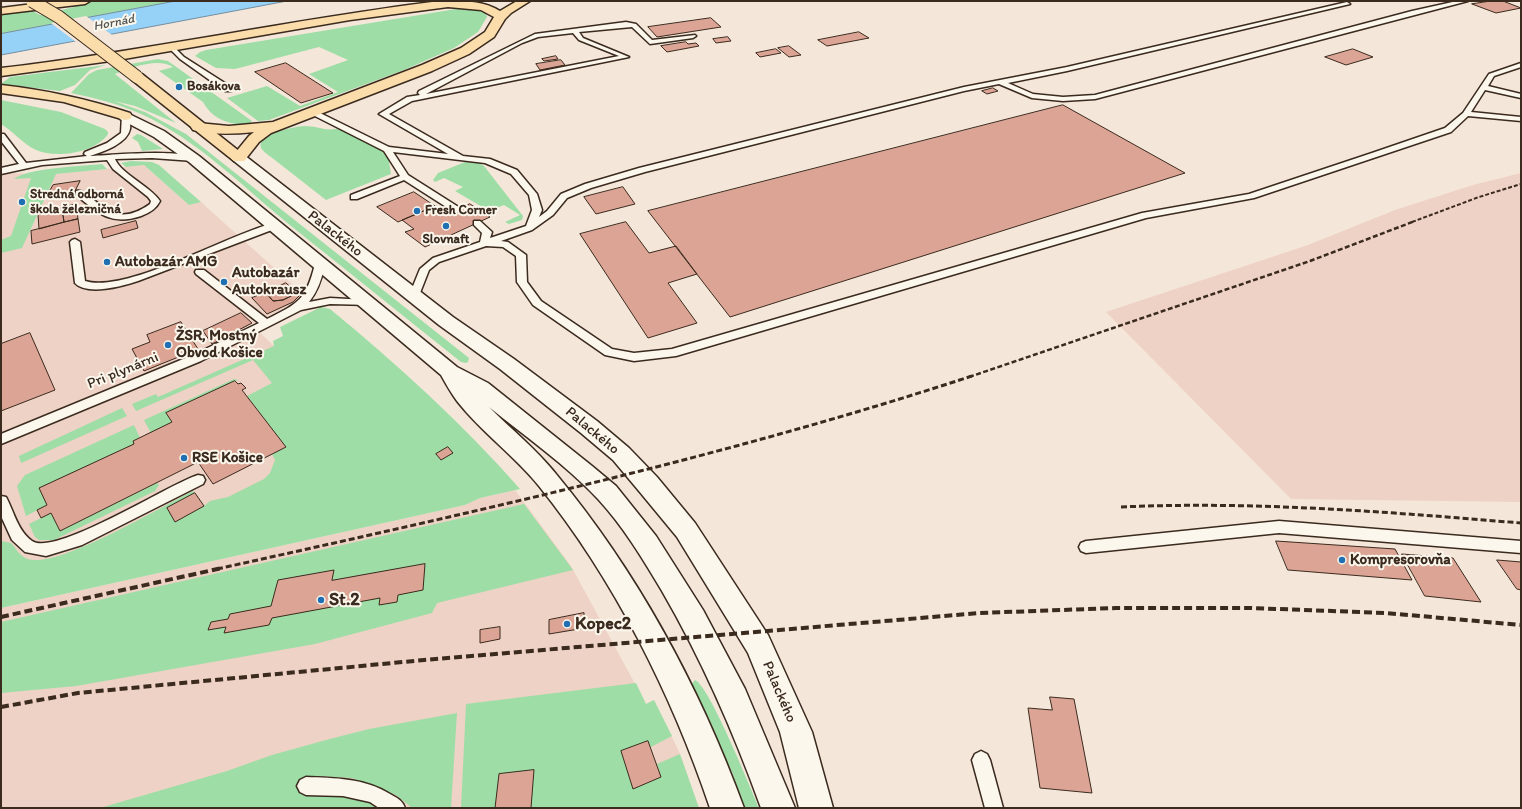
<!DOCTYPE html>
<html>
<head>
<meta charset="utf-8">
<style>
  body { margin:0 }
  #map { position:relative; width:1522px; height:809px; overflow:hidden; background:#f5e6da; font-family:Itim,sans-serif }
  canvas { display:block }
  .frame { position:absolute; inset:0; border:2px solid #3b2a1e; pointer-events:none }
</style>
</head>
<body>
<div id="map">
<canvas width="1522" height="809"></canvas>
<div class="frame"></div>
</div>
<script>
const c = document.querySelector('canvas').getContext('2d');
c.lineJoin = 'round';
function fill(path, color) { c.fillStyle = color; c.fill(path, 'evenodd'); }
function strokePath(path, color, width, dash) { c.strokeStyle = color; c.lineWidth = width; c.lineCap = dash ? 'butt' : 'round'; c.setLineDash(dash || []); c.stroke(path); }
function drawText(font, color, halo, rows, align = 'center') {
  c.font = font + ' Itim,sans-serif'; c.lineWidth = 4; c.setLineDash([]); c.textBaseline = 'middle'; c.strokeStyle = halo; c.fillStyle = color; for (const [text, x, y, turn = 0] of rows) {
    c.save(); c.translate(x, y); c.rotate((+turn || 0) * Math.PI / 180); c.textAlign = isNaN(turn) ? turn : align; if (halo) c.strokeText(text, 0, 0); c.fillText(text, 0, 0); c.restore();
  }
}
const built = new Path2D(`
  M144 165 189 205 201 202 303 294 294 303 239 331 252 325 274 346 381 467 1 581V173L56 174Z
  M1521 173V502L1291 499 1106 312 1308 245 1395 210 1473 185Z
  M515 490 571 566 646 704 654 700 680 754 699 808H1V608L465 505 480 498Z`);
const green = new Path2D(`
  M96 1H176L1 34V14L33 11 40 15 74 7 71 5Z
  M456 9 478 10 486 14 487 17 478 32 454 48 404 70 269 120 258 121 227 98 267 86 300 106 338 92 309 74 348 60 319 47 235 69 216 68 195 56 200 52 206 50Z
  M158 59 168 61 252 121 250 123C231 127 212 119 203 102L159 71 173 67C158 57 130 68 115 74L176 123 135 106 114 101 145 112 186 134 469 358 468 362 466 363 461 362C404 317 348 271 291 226 243 187 198 140 141 114 119 104 95 98 71 93L89 74 97 70Z
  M106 65 90 70 75 85 60 91 1 84 10 77Z
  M1 100 61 112 105 129 108 132V134C95 153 56 159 36 150 23 144 13 131 1 124Z
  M304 126C320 126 327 133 342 127L387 149 391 174 326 200 271 157C268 155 263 151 261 148 256 133 295 127 304 126Z
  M137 134 141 135 163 149 142 151 138 142 132 138Z
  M131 161 152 162 159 165 201 202 189 205 144 165 126 167 121 163Z
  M465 162 479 163 484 166 523 216 522 220 509 224 505 222 520 215 504 205 489 211 455 191 463 187 444 178 435 182 433 180 438 173Z
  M102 164 107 169 56 174 22 248 1 253V240L11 236 31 178 14 179C28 168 81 166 102 164Z
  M321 307 330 309C397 364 463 424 520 489L480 498 465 505 1 608V541L11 543C17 549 19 556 28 559 58 569 162 506 193 491L195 493 167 508 175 522 204 506 210 501 228 497 264 479 270 473 275 460 272 454 286 447 247 396 272 383 253 360 136 411 132 404 156 394 158 397 274 346 273 341 283 336 280 327Z
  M234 379 238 380 166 413 172 422 151 433 144 420Z
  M122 408 127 416 21 463 19 456Z
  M134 425 140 438 133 441 134 444 47 505 26 516 17 486 25 475Z
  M157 483 159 485 155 491 54 540H39L35 537 29 524 51 513 60 531Z
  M524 504 573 570 437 603 432 613 315 644 76 686 1 693V622Z
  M695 680C709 685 751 789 759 808H745L732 772 691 685Z
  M636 683 646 704 654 700 672 736 651 747 648 741 621 751 633 789 661 777 657 764 680 754 699 808H461L466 704Z
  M457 713 451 808H412L396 795 352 778 317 776 311 792C335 794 362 794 382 808H100L227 771 272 755 326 740 369 729Z`);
const water = new Path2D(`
  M176 1H287L1 55V34Z`);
const pier = new Path2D(`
  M86 16 112 35 76 42 51 23Z`);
const building = new Path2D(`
  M1491 1H1503L1521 8 1496 13 1472 4Z
  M711 18 721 27 657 37 648 27Z
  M859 32 869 38 827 46 818 40Z
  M728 37 731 41 716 43 713 39Z
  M686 42 688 44 696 43 699 46 667 52 661 46Z
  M789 46 801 55 789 57 778 48Z
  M776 49 781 53 760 57 756 53Z
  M1353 49 1373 57 1346 65 1325 57Z
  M556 56 558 59 544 61 542 59Z
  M561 60 565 65 540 70 536 64Z
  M286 63 333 93 301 103 255 72Z
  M993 88 998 91 987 94 982 91Z
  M1063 105 1185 173 730 317 648 211Z
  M80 181 75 191 47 195 53 185Z
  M623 187 635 204 596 214 584 197Z
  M414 192 435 206 398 222 377 207Z
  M76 204 78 219 64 222 62 208Z
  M470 204 490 217 425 247 405 232 414 229 402 220 435 206 447 214Z
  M62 208 64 222 39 229 38 214Z
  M78 219 80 232 32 244 31 231Z
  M136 221 138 228 103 238 101 230Z
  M626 222 649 253 676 246 697 274 668 283 697 323 648 338 580 234Z
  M286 283 297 293 283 300 273 301 267 294 271 290Z
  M271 290 267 294 273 301 283 300 297 293 300 295 293 302 267 314 252 298Z
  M241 313 252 323 212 344 203 331Z
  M181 322 198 349 144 371 132 349 150 342 147 335Z
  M30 333 55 390 1 411V344Z
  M235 381 238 384 241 383 246 388 242 390 286 447 213 484 198 462 60 531 51 513 41 518 37 510 47 505 39 488 134 444 133 441 172 422 166 413Z
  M448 447 453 453 441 460 436 454Z
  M195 493 204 506 175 522 167 508Z
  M1276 541 1395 549 1412 580 1288 570Z
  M1402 554 1453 558 1481 602 1425 596Z
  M1497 560 1521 562V590L1517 589Z
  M425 564 423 590 398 595 397 602 379 605 380 598 272 618 269 625 224 633 226 627 208 630 211 622 228 619 230 614 271 606 278 580 334 570 332 580Z
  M584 613 585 628 549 634V620Z
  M500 627V639L480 643V630Z
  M1050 697 1074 699 1092 793 1040 788 1028 708 1052 710Z
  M648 741 661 777 633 789 621 751Z
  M534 770 531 808H495L499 774Z`);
const lane = new Path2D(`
  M1457 1H1468L1095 99 1063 101 1032 98 999 84 964 91 645 172 591 188 567 198 553 215 532 230 501 241 508 242 526 255 527 282 541 301 612 349 634 353 672 349 1142 213 1249 194 1372 153 1445 128 1463 113 1489 74 1521 63V67L1494 76 1488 86 1521 94V98L1485 90 1471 112 1521 117V121L1468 116 1451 132 1254 198 1146 218 676 356 634 361 605 355 533 305 517 282 516 256 503 247 486 246 439 262 429 270 418 298H410L409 296 420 269 433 258 480 242 482 233 474 225V221H480L492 232 490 238 526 226 532 210 529 195 511 174 485 163 393 152 408 175 460 208V212H454L404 180 357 199H351V195L400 176 384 151 307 112 314 110 389 147 448 154 379 114 407 97 420 95 418 93 419 91 535 34 626 22 636 24 652 40 695 35 696 36 693 38 650 44 632 27 579 32 583 38 629 57 412 101 389 114 463 156 490 159 517 170 537 194 542 210 539 217 547 211 561 194 585 184 639 168 964 87 1067 67 1347 2 1350 4 1067 71 1008 83 1033 94 1063 97 1095 95 1412 11ZM573 33 579 40 619 56 426 94 522 43 538 37Z
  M171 48H175L184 57 231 87V91H225L180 59 171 50Z
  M122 114 129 116C129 120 131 125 130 129 127 144 102 152 90 156 108 155 186 148 198 159L194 161 152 158 115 159C122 175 149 185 160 201 156 209 149 213 141 216 111 226 98 213 76 195V191C93 187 107 235 150 204L151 201 148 197 113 169 107 160 42 165 1 174V168L19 164 1 141V134H4L26 163 87 156 84 154 85 152 107 143 121 133Z
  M274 223 277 224V228L138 281C123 286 87 296 75 283L70 242 72 240 75 239 80 242 85 281C126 294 229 234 274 223Z
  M320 261 325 264C322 278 318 291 309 302L330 298 367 300 372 303 371 305 330 304 301 310 201 361 1 444V434L193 355 259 323 196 274 195 272 196 270H204L267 319C299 303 306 300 315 264Z
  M198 475 203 476 205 480 203 484 82 545 46 556 25 552 12 540 1 516V496L6 497C14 512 18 531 32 541 55 557 169 484 198 475Z
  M1279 521 1521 541V553L1279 533 1086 553 1081 551 1079 547 1081 543 1086 541Z
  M981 751 987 754 990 760 1003 808H985L972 760 975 754Z
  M306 777C335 778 364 778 390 794 397 798 402 800 405 808H379L370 802 343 796 306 795 300 792 297 786 300 780Z`);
const secondary = new Path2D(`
  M125 112 164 131 199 156 457 367 488 383 592 466 616 486 656 536 703 610 745 689 795 808H761C734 733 702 660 662 591 643 559 623 526 598 499 566 465 526 437 489 407 511 429 537 450 556 474 638 573 700 688 744 808H710C672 695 614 579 539 486 514 455 481 432 457 401 451 393 446 384 441 375L189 162 154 137 120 119 118 116 120 113Z
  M239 153 244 155 453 317 514 359 597 421 629 448 657 477 695 523 768 635 812 732 833 808H799L780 732 748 653 677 537 639 491 613 460 581 433 500 369 439 325 234 161 231 158 234 155Z`);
const primary = new Path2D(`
  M137 73 142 74 244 155 247 158 244 161H234L132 80 131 77 132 74Z`);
const highway = new Path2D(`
  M57 1H90L85 4 1 14V8Z
  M440 1C461 1 483 0 500 11L517 1H530L511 13 505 19 494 37 469 54 432 71 271 133 259 142 244 161H234L231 158 249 136 254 132C234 134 213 135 193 130L191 127 193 124 198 123 229 126 273 122 422 65 461 48 485 32 494 17 481 10 448 7 350 20 118 60 1 76V68C148 51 293 19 440 1Z
  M1 85C45 90 88 99 130 113L132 116 130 119 125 120 64 102 1 93Z`);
const railFar3 = new Path2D(`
  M1412 222 1479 197 1521 184`);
const railFar2 = new Path2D(`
  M969 377 1310 261 1415 221`);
const railFar1 = new Path2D(`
  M1121 507C1255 501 1388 512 1521 523
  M217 569C470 513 725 457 972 376`);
const rail = new Path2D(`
  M1 617 222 568
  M1 707 78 693 424 660 980 613 1116 608H1251L1386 613 1521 625`);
const primaryBridge = new Path2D(`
  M32 1 59 17 137 77`);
const markers = [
  [179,87,4,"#1f6fb2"],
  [22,202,4,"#1f6fb2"],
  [417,211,4,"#1f6fb2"],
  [446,226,4,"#1f6fb2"],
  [107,262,4,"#1f6fb2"],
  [224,282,4,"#1f6fb2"],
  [168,345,4,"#1f6fb2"],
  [184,458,4,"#1f6fb2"],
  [1342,560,4,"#1f6fb2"],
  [321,600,4,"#1f6fb2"],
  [567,624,4,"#1f6fb2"]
];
const farWaternames = [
  ["Hornád",114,23,-11]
];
const farPoinames = [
  ["Bosákova",187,87],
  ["Stredná odborná",30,195],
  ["škola železničná",30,210],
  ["Fresh Corner",425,211],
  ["Slovnaft",446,240,"center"]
];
const streetNames = [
  ["Palackého",335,234,38],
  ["Pri plynárni",123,371,-22],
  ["Palackého",592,431,40],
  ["Palackého",779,692,67]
];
const poiNames = [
  ["Autobazár AMG",115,262],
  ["Autobazár",232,273],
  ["Autokrausz",232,290],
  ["ŽSR, Mostný",176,336],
  ["Obvod Košice",176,353],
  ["RSE Košice",192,458],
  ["Kompresorovňa",1350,560]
];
const nearPoinames = [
  ["St.2",329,600],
  ["Kopec2",575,624]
];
fill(built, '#edd2c5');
fill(green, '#9edea6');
fill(water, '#96d1f7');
strokePath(water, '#728ea0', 1);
fill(pier, '#f5e6da');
fill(building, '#dba494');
strokePath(building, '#3b2a1e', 1);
strokePath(lane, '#3b2a1e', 3);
strokePath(secondary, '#3b2a1e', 3);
strokePath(primary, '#3b2a1e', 3);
strokePath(highway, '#3b2a1e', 3);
fill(lane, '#fbf7ec');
fill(secondary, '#fbf7ec');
fill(primary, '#faddab');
fill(highway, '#faddab');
strokePath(railFar3, '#3b2a1e', 2, [4, 2]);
strokePath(railFar2, '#3b2a1e', 2.5, [5, 2.5]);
strokePath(railFar1, '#3b2a1e', 3, [6, 3]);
strokePath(rail, '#3b2a1e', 4, [8, 4]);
strokePath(primaryBridge, '#3b2a1e', 14, []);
strokePath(primaryBridge, '#faddab', 12);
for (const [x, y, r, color] of markers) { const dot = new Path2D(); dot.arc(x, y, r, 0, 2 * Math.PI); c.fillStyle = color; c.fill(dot); strokePath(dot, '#fbf7ec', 1.5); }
drawText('italic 13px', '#525454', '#fbf7ec', farWaternames);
drawText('bold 13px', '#3b2a1e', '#fbf7ec', farPoinames, 'left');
drawText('15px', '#3b2a1e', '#fbf7ec', streetNames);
drawText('bold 15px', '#3b2a1e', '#fbf7ec', poiNames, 'left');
drawText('bold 18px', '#3b2a1e', '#fbf7ec', nearPoinames, 'left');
</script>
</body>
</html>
